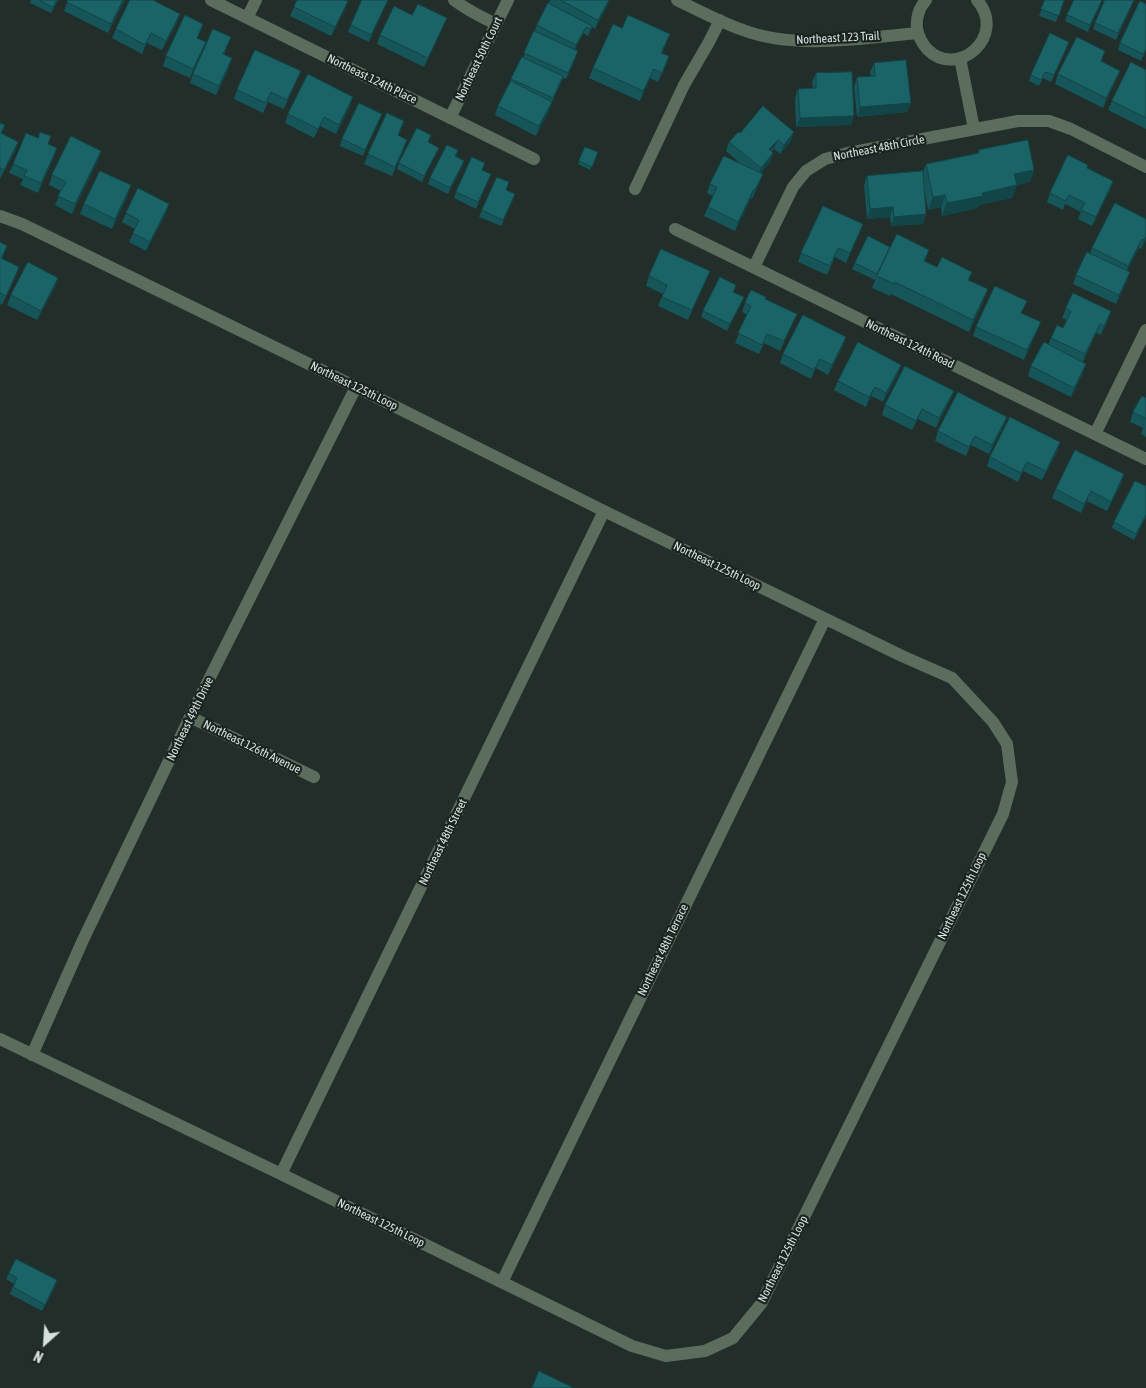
<!DOCTYPE html>
<html>
<head>
<meta charset="utf-8">
<style>
  body { margin:0 }
  #map { position:relative; width:1146px; height:1388px; overflow:hidden; background:#222e2a; font-family:"Asap Condensed",sans-serif }
  canvas { display:block }
  .north { position:absolute; left:20px; top:1318px; width:50px; height:50px; -webkit-text-stroke:4px #182420; paint-order:stroke; rotate:206deg; font-size:14px; font-weight:700; line-height:20px; text-align:center; color:#d8e0dd }
  .north::after { content:''; display:block; margin:auto; width:18px; height:22px; background:#d8e0dd; clip-path:polygon(50% 0,100% 100%,50% 72%,0 100%) }
</style>
</head>
<body>
<div id="map">
<canvas width="1146" height="1388"></canvas>
<div class="north">N</div>
</div>
<script>
const c = document.querySelector('canvas').getContext('2d');
c.lineJoin = 'round';
function strokePath(path, color, width, dash) { c.strokeStyle = color; c.lineWidth = width; c.lineCap = dash ? 'butt' : 'round'; c.setLineDash(dash || []); c.stroke(path); }
function fill(path, color) { c.fillStyle = color; c.fill(path, 'evenodd'); }
function drawText(font, color, halo, rows, align = 'center') {
  c.font = font + ' "Asap Condensed",sans-serif'; c.lineWidth = 4.5; c.setLineDash([]); c.textBaseline = 'middle'; c.strokeStyle = halo; c.fillStyle = color; for (const [text, x, y, turn = 0] of rows) {
    c.save(); c.translate(x, y); c.rotate((+turn || 0) * Math.PI / 180); c.textAlign = isNaN(turn) ? turn : align; if (halo) c.strokeText(text, 0, 0); c.fillText(text, 0, 0); c.restore();
  }
}
const minor = new Path2D(`
  M211 0 534 159
  M454 0C467 10 481 17 496 24
  M677 0C698 10 720 22 743 30 794 50 864 38 917 33
  M926 0C919 8 916 18 917 28 918 36 922 43 927 49 957 80 1008 36 977 0
  M247 18 256 0
  M960 58 974 129
  M450 118 508 0
  M635 189 684 85 709 42 720 20
  M0 216 22 224 356 387 604 511 902 656 952 678 993 722 1007 744 1012 782 1003 814 761 1304 733 1338 705 1351 666 1356 632 1346 281 1174 0 1039
  M675 229 1146 459
  M754 267 793 187 806 171 825 159 848 153 1018 121H1049L1071 129 1146 167
  M1095 434 1146 330
  M190 717 314 777
  M32 1055 83 940 190 717 356 387
  M281 1174 604 511
  M502 1282 825 619`);
const wall = new Path2D(`
  M31 0H58L51 13 30 3Z
  M68 0H125L108 33 64 11Z
  M388 0 369 42 348 32 351 25Z
  M550 0H609L607 6 595 29 592 27 588 36 583 33 575 49 576 57 566 79 563 78 552 102 549 111 536 136 495 115 498 106 522 57 523 58 537 25Z
  M1045 0H1064L1056 22 1039 16Z
  M348 1 344 11 331 36 290 16 294 7Z
  M1100 6 1088 32 1065 21 1067 15Z
  M1132 6 1116 40 1093 29 1095 23Z
  M412 15 447 18 443 27 424 67 377 44 380 35Z
  M177 23 162 50 147 43 142 54 112 38 116 29Z
  M622 28 666 44 662 53 669 56 658 82 650 78 640 101 589 78 593 68Z
  M231 37 224 55 229 68 216 95 190 83 193 74Z
  M198 38 202 51 190 78 163 66 166 56Z
  M1120 43 1146 50 1141 61 1118 50Z
  M1067 48 1051 82 1043 78 1039 86 1029 81 1031 75Z
  M1101 61 1120 71 1116 80 1103 108 1055 84 1058 74Z
  M874 63 907 112 857 117 854 87 857 77 871 76 870 72Z
  M1146 70V129L1108 110 1112 101Z
  M816 73 851 125 796 127 795 98 798 89 813 88 812 82Z
  M297 80 284 109 268 102 263 113 234 99 237 90Z
  M350 106 336 134 320 126 314 138 285 123 288 114Z
  M379 120 363 156 340 146 342 139Z
  M0 123 2 134 18 142 15 151 0 179Z
  M401 130 398 135 404 149 392 176 364 164 368 154Z
  M740 133 791 141 780 154 774 149 772 152 773 153 770 162 761 173 763 174 759 184 752 199 751 198 735 231 704 216 713 196 707 193 710 184 741 164 726 151 729 142Z
  M429 143 436 154 422 182 397 169 399 163Z
  M48 144 54 157 38 193 20 185 23 179 9 173 13 164Z
  M585 147 598 152 590 170 578 164Z
  M458 150 456 156 464 161 462 167 448 194 428 184 430 178Z
  M979 150 1034 170 1030 182 1017 185 1012 198 979 205 978 208 942 216 941 207 928 210 925 192 926 214 923 224 891 226 890 217 867 219 864 185 867 176 923 172 926 164 978 153Z
  M101 151 98 160 72 214 55 205 61 191 49 185 52 175Z
  M1087 168 1113 181 1110 190 1092 226 1078 219 1081 212 1065 204 1063 210 1047 202 1050 193Z
  M482 170 491 174 476 209 454 198 456 192Z
  M506 190 513 200 501 226 479 217 482 210Z
  M128 195 112 229 80 214 84 204Z
  M1115 203 1146 240 1141 249 1139 248 1127 270V281L1116 304 1073 284 1076 275 1090 253 1092 248Z
  M169 204 166 213 146 251 129 242 135 229 122 222 126 213Z
  M863 224 846 263 835 257 827 275 798 262 801 253Z
  M0 242 7 246 2 259 19 267 16 276 2 305 0 304Z
  M890 247 929 250 925 261 937 267 972 272 969 280 983 302 969 332 891 294 890 296 872 288 876 278 875 280 852 269 855 263Z
  M710 271 688 320 658 306 663 294 646 286 649 276Z
  M55 287 37 320 7 305 11 295Z
  M733 292 744 297 741 304 727 331 701 317 703 311Z
  M765 299 797 314 793 323 780 351 764 343 759 354 735 343 747 315 742 312 745 303Z
  M1066 308 1111 311 1108 320 1101 335 1096 333 1083 362V373L1071 397 1028 376 1031 366 1048 345 1051 338 1063 328 1067 320 1062 318Z
  M976 327 1037 331 1024 360 973 336Z
  M843 346 828 375 816 368 811 379 780 363 783 354Z
  M901 365 898 374 883 402 871 396 866 407 834 390 838 381Z
  M954 391 950 400 936 428 918 419 912 430 882 415 885 405Z
  M1146 398V437L1141 434 1143 428 1130 422 1133 412Z
  M1007 417 1003 427 989 454 971 445 966 456 935 441 938 431Z
  M1060 442 1057 452 1042 480 1023 471 1018 482 987 466 990 457Z
  M1121 484 1107 511 1087 501 1081 513 1052 498 1056 489Z
  M1146 486V517L1134 540 1112 528 1114 522Z
  M9 1273 55 1287 42 1311 10 1294 14 1284 6 1279Z`);
const shadedWall = new Path2D(`
  M123 0H125L108 33 111 24Z
  M388 0 369 42 371 35Z
  M609 0 607 6 595 29 598 20Z
  M1102 0 1100 6 1088 32 1090 25Z
  M1134 0 1132 6 1116 40 1118 33Z
  M348 1 344 11 331 36 335 27Z
  M180 14 177 23 162 50 166 41Z
  M586 27 574 51 576 45Z
  M151 33 147 43 142 54 145 45Z
  M206 42 190 78 193 69Z
  M669 56 666 66 658 82 662 73Z
  M232 58 229 68 216 95 219 86Z
  M654 69 650 78 640 101 643 91Z
  M301 71 297 80 284 109 287 100Z
  M1120 71 1116 80 1103 108 1106 98Z
  M353 97 350 106 336 134 339 125Z
  M552 102 549 111 536 136 539 126Z
  M911 103 907 112 857 117 860 107Z
  M854 116 851 125 796 127 800 118Z
  M794 132 791 141 780 154 784 145Z
  M407 140 404 149 392 176 395 167Z
  M778 140 774 149 766 159 769 149Z
  M18 142 15 151 0 179 4 170Z
  M57 148 54 157 38 193 41 183Z
  M439 148 422 182 424 176Z
  M101 151 98 160 72 214 75 204Z
  M773 153 770 162 757 178 761 168Z
  M464 161 462 167 448 194 450 188Z
  M1034 170 1030 182 1010 187 1014 174Z
  M763 174 759 184 752 199 755 190Z
  M1113 181 1110 190 1092 226 1096 217Z
  M131 185 128 195 112 229 115 219Z
  M1017 185 1012 198 979 205 978 208 942 216 947 203 982 193Z
  M754 189 751 198 735 231 738 222Z
  M945 195 941 207 928 210 933 197Z
  M169 204 166 213 146 251 150 242Z
  M893 207 890 217 867 219 870 209Z
  M926 214 923 224 891 226 894 217Z
  M863 224 860 233 846 263 850 253Z
  M1146 237V240L1141 249 1144 240Z
  M1142 239 1139 248 1125 275 1128 266Z
  M19 267 16 276 2 305 6 296Z
  M1130 272 1127 281 1116 304 1119 295Z
  M58 278 55 287 37 320 41 311Z
  M988 289 983 302 969 332 973 320Z
  M744 297 741 304 727 331 730 324Z
  M1111 311 1108 320 1101 335 1104 326Z
  M797 314 793 323 780 351 784 341Z
  M1041 322 1037 331 1024 360 1027 350Z
  M1100 324 1096 333 1082 363 1085 354Z
  M846 337 843 346 828 375 832 365Z
  M820 359 816 368 811 379 814 370Z
  M1086 364 1083 373 1071 397 1074 388Z
  M901 365 898 374 883 402 886 393Z
  M875 387 871 396 866 407 869 397Z
  M954 391 950 400 936 428 939 418Z
  M922 409 918 419 912 430 916 421Z
  M1007 417 1003 427 989 454 992 445Z
  M975 436 971 445 966 456 969 447Z
  M1060 442 1057 452 1042 480 1046 471Z
  M1027 462 1023 471 1018 482 1021 473Z
  M1124 474 1121 484 1107 511 1111 502Z
  M1091 491 1087 501 1081 513 1084 504Z
  M1146 515V517L1134 540 1136 534Z
  M57 1280 55 1287 42 1311 45 1305Z`);
const building = new Path2D(`
  M40 0H57L53 7Z
  M68 0H123L111 24 67 2Z
  M130 0H153L180 14 166 41 151 33 145 45 116 29Z
  M297 0H345L348 1 335 27 294 7Z
  M362 0H388L371 35 351 25Z
  M561 0H609L598 20Z
  M1045 0H1064L1059 16 1041 9Z
  M1074 0H1102L1090 25 1067 15Z
  M1105 0H1134L1118 33 1095 23Z
  M1140 1 1146 4V49L1143 54 1120 43Z
  M548 3 592 26 591 29 586 27 576 45 537 25Z
  M418 4 447 18 428 58 380 35 394 6 412 15Z
  M185 15 203 24 197 38 206 42 193 69 166 56Z
  M628 15 670 34 661 53 669 56 662 73 654 69 643 91 593 68 613 24 622 28Z
  M213 29 231 37 223 54 232 58 219 86 193 74Z
  M534 31 578 51 568 73 524 53Z
  M1050 33 1069 42 1054 75 1045 72 1041 80 1031 75Z
  M1077 37 1105 51 1101 61 1120 71 1106 98 1058 74Z
  M255 50 301 71 287 100 271 92 266 103 237 90Z
  M522 57 563 76 553 98 511 79Z
  M906 60 911 103 860 107 857 77 875 76 874 63Z
  M1131 62 1146 70V118L1112 101Z
  M852 72 854 116 800 118 798 89 816 88V73Z
  M308 74 353 97 339 125 324 117 318 129 288 114Z
  M511 81 552 102 539 126 498 106Z
  M359 103 382 114 365 150 342 139Z
  M763 106 794 132 784 145 778 140 769 149 773 153 761 168 729 142 738 132 740 133Z
  M387 113 404 121 398 135 407 140 395 167 368 154Z
  M0 123 5 125 1 133 18 142 4 170 0 168Z
  M417 128 431 135 428 142 439 148 424 176 399 163Z
  M40 132 51 136 48 144 57 148 41 183 24 176 27 170 13 164 26 133 38 138Z
  M71 136 101 151 75 204 58 196 66 182 52 175Z
  M1028 140 1034 170 1014 174 1017 185 982 193 983 196 947 203 945 195 933 197 926 164 979 153V150Z
  M447 145 458 150 455 156 464 161 450 188 430 178Z
  M585 147 598 152 592 167 579 161Z
  M1068 155 1088 165 1087 168 1113 181 1096 217 1081 210 1085 203 1069 195 1066 201 1050 193Z
  M724 156 763 174 755 190 754 189 738 222 708 207 717 187 710 184Z
  M472 157 485 163 482 170 491 174 478 202 456 192Z
  M100 171 131 185 115 219 84 204Z
  M923 171 926 214 894 217 893 207 870 209 867 176Z
  M497 177 509 182 506 190 515 194 503 220 482 210Z
  M138 188 169 204 150 242 133 233 139 220 126 213Z
  M1115 203 1146 219V237L1144 240 1142 239 1128 266 1092 248Z
  M823 206 863 224 850 253 838 248 830 266 801 253Z
  M897 234 929 250 924 261 937 267 942 257 972 272 968 280 988 289 973 320 895 282 894 284 877 276Z
  M868 236 890 247 877 274 855 263Z
  M0 242 7 246 1 258 19 267 6 296 0 293Z
  M661 249 710 271 692 310 662 297 667 285 649 276Z
  M1087 252 1130 272 1119 295 1076 275Z
  M28 262 58 278 41 311 11 295Z
  M720 277 736 285 733 292 744 297 730 324 703 311Z
  M995 286 1027 301 1021 313 1041 322 1027 350 976 327Z
  M751 290 766 297 765 299 797 314 784 341 767 334 762 345 738 333 751 306 745 303Z
  M1073 293 1111 311 1104 326 1100 324 1085 354 1051 338 1057 325 1063 328 1071 311 1066 308Z
  M803 315 846 337 832 365 820 359 814 370 783 354Z
  M858 342 901 365 886 393 875 387 869 397 838 381Z
  M1044 342 1086 364 1074 388 1031 366Z
  M905 366 954 391 939 418 922 409 916 421 885 405Z
  M958 392 1007 417 992 445 975 436 969 447 938 431Z
  M1142 396 1146 398V419L1133 412Z
  M1010 417 1060 442 1046 471 1027 462 1021 473 990 457Z
  M1075 450 1124 474 1111 502 1091 491 1084 504 1056 489Z
  M1135 481 1146 486V515L1136 534 1114 522Z
  M16 1259 57 1280 45 1305 13 1287 17 1278 9 1273Z
  M539 1371 574 1388H532Z`);
const streetNames = [
  ["Northeast 123 Trail",838,38,-3],
  ["Northeast 50th Court",479,59,-64],
  ["Northeast 124th Place",372,79,26],
  ["Northeast 48th Circle",879,148,-11],
  ["Northeast 124th Road",910,344,26],
  ["Northeast 125th Loop",354,386,26],
  ["Northeast 125th Loop",717,566,26],
  ["Northeast 49th Drive",190,719,-64],
  ["Northeast 126th Avenue",252,747,26],
  ["Northeast 48th Street",443,842,-64],
  ["Northeast 125th Loop",962,896,-64],
  ["Northeast 48th Terrace",663,950,-64],
  ["Northeast 125th Loop",381,1223,26],
  ["Northeast 125th Loop",783,1259,-63]
];
strokePath(minor, '#5d6d5d', 12);
fill(wall, '#165559');
fill(shadedWall, '#124548');
fill(building, '#1a6367');
strokePath(building, '#124548', 1);
drawText('12px', '#d8e0dd', '#182420', streetNames);
</script>
</body>
</html>
